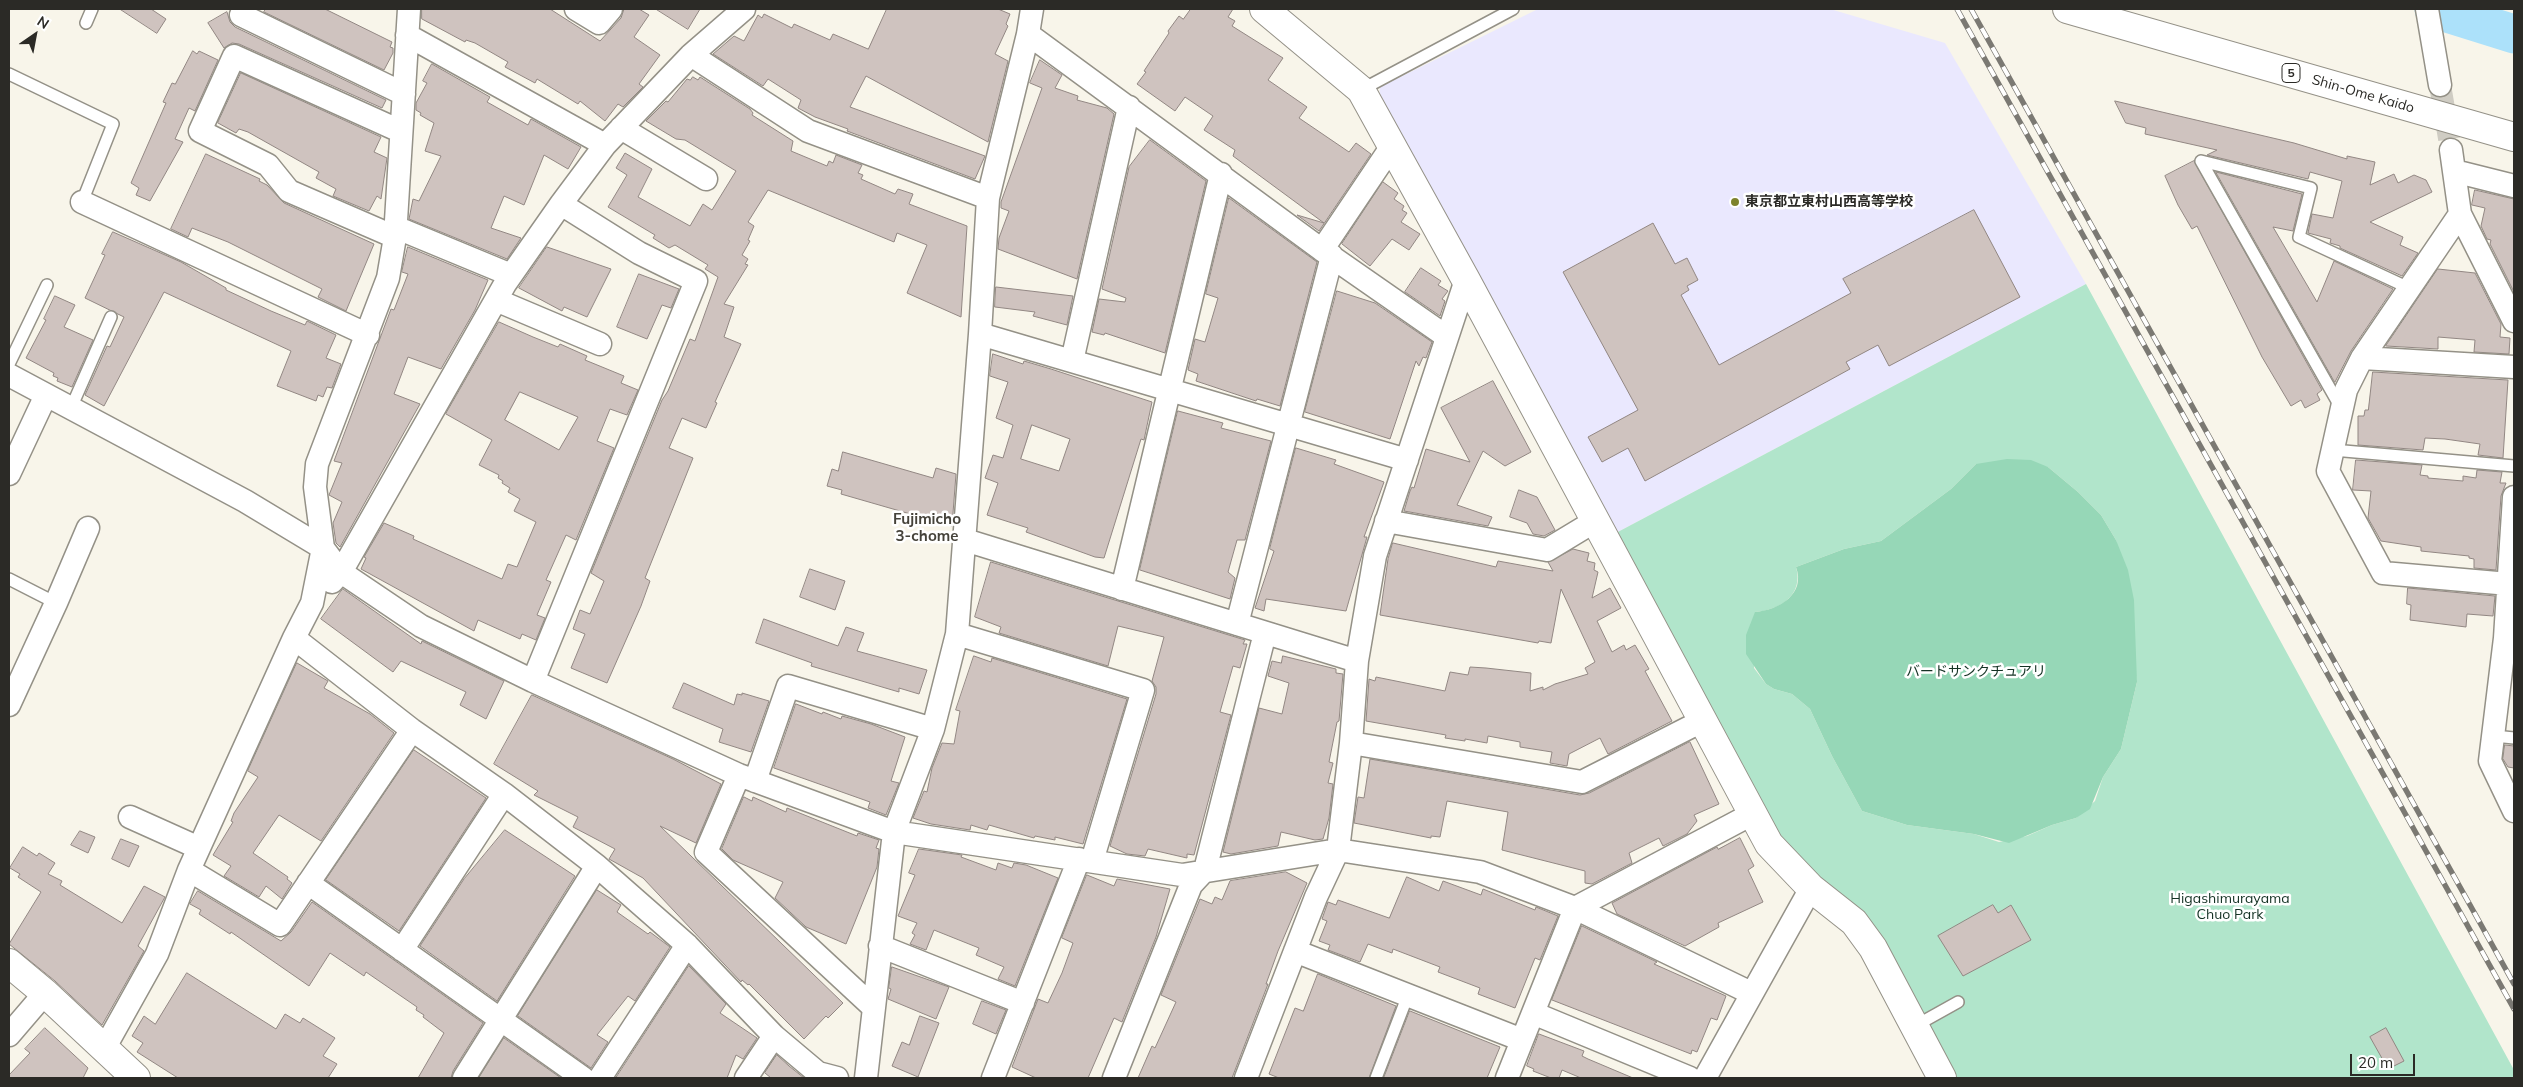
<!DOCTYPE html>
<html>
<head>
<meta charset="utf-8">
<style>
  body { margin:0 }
  #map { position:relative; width:2523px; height:1087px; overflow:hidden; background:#f8f5ea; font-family:Mulish,sans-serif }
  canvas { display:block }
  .frame { position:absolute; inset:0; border:10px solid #2b2a26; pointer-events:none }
  .north { position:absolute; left:10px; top:10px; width:50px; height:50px; -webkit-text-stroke:4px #fff; paint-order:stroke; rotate:33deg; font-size:14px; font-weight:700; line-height:20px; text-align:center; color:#2b2a26 }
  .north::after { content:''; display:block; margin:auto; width:18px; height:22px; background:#2b2a26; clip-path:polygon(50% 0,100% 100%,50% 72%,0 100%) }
  .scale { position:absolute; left:2350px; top:1054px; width:65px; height:22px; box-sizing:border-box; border:2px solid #2b2a26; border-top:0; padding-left:6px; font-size:15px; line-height:18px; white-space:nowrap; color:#2b2a26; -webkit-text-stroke:4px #fff; paint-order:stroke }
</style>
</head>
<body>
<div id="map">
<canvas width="2523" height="1087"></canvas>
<div class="frame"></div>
<div class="north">N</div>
<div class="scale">20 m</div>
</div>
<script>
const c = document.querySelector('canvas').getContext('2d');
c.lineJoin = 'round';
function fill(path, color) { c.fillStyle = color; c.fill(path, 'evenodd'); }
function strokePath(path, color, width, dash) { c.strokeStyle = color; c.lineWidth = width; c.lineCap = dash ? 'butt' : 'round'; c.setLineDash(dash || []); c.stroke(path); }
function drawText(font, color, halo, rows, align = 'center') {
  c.font = font + ' Mulish,"Noto Sans JP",sans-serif'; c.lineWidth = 5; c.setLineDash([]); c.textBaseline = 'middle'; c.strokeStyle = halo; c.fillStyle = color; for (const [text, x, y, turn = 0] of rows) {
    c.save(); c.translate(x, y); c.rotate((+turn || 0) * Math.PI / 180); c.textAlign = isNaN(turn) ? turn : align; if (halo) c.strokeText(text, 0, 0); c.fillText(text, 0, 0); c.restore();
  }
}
const education = new Path2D(`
  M1538 9H1830L1945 43 2086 284 1614 534 1379 100 1380 87Z`);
const green = new Path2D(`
  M2086 284 2514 1070V1078H1953L1891 959 1775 841 1614 534ZM1976 464 2048 467 2078 492 2101 515 2116 540 2137 682 2121 749 2103 777 2095 801 2076 818 2052 825 2027 836 1999 842 1974 834 1907 825 1862 811 1832 756 1810 709 1792 694 1774 689 1766 684 1754 668 1755 612C1780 610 1804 595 1796 567L1844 549 1881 541 1951 489Z`);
const forest = new Path2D(`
  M2007 459 2031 460 2048 467 2078 492 2101 515 2116 540 2128 570 2134 600 2137 682 2121 749 2103 777 2090 809 2076 818 2052 825 2009 843 1974 834 1907 825 1862 811 1832 756 1810 709 1792 694 1774 689 1766 684 1746 654V635L1755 612C1779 610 1806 594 1796 567L1844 549 1881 541 1951 489 1976 464Z`);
const river = new Path2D(`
  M2434 9 2514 34`);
const building = new Path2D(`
  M120 9H151L166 19 157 33Z
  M266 9H325L392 42 390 47 393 48V53L384 70 264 12Z
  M422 9H550L600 41 621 18 624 9H639L649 15 634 37 660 55 639 84 643 87 623 107 618 104 605 121 580 101 578 104 537 79 535 83 505 67 508 62 475 43 466 40 465 42 422 19Z
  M656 9H700L688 29Z
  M887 9H998L1010 14 1006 24 1008 26 995 54 1008 61 988 142 866 76 850 107 985 156 975 179 847 131 848 129 815 117 798 108 801 100 768 79 763 86 713 54 734 36 744 41 758 15 762 18 764 14 792 28 794 24 830 40 833 34 868 49Z
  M1191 9H1233L1228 17 1235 21 1232 26 1283 58 1268 80 1307 107 1299 118 1349 152 1356 143 1371 154 1319 231 1297 215 1324 223 1233 156 1235 150 1204 130 1213 116 1185 97 1175 111 1137 84 1146 72 1144 71 1169 33 1168 31 1179 16 1183 19Z
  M227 12 230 22 235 27 386 100 382 108 239 44 232 43 224 48 208 23Z
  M193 51 197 54 199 51 218 60 195 111 189 108 175 139 183 142 150 201 136 195 139 188 131 183 166 103 163 102 172 83 175 84Z
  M1040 60 1062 75 1055 88 1078 96 1077 100 1107 108 1114 114 1077 279 998 249 999 238 1009 211 1001 208V202L1042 88 1030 83Z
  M432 64 490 97 487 102 528 125 531 119 581 147 568 169 544 155 524 205 504 196 491 228 521 238 507 259 409 219 413 199 419 201 441 156 425 151 434 123 420 115 421 113 416 110V103L427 83 423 81Z
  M241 73 381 137 374 152 387 158 381 199 377 196 369 211 333 196 336 189 316 178 319 172 248 132 239 129 236 133 218 123Z
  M693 77 698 80 700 77 750 109 753 113 752 115 793 141 791 151 827 166 829 161 833 163 836 155 862 165 858 173 863 175 861 179 895 194 898 189 913 194 909 204 967 226 961 317 907 293 927 245 897 233 894 242 768 190 748 222 754 226 748 240 750 241 742 255 748 259 745 264 748 265 724 304 734 307 724 337 741 344 715 402 717 403 706 428 682 418 669 448 693 458 645 578 650 581 641 606 607 683 571 668 585 634 573 629 580 610 590 614 604 581 591 573 662 400 668 391 690 339 695 341 718 277 705 269 708 265 675 245 669 248 653 238 655 235 608 207 627 175 616 168 625 153 652 169 638 197 690 226 703 204 712 210 736 171 685 140 676 139 646 121 666 101 668 102 687 79 690 80Z
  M2115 101 2294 143 2347 159V156L2375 162 2370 185 2394 174 2398 183 2414 175 2426 180 2432 192 2370 222 2403 237 2400 245 2418 253 2402 276 2340 248V246L2330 243 2331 239 2308 233 2312 214 2333 218 2342 181 2310 172 2308 179 2207 155 2217 150 2145 134 2146 128 2126 123Z
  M1150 140 1206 181 1165 353 1105 333 1104 335 1092 332 1099 299 1125 302 1126 298 1102 289 1129 167Z
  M206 154 260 179 259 181 267 185 284 203 374 244 346 311 318 297 322 289 228 242 192 228 188 237 171 229Z
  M2194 161 2322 390 2317 394 2320 400 2305 408 2301 400 2291 406 2262 357 2197 226 2192 229 2178 205 2165 176Z
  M2216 172 2302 194 2293 231 2273 227 2317 302 2334 261 2393 289 2351 351 2335 382Z
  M1383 182 1398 193 1394 199 1404 206 1402 210 1407 213 1401 222 1420 234 1409 250 1392 239 1370 266 1342 244Z
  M2475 190 2514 199V292L2490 244 2491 240 2487 239 2481 226 2485 208 2472 205Z
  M1229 198 1317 262 1280 406 1257 399 1256 401 1196 381 1198 374 1188 370 1195 339 1205 342 1218 298 1206 294Z
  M1974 210 2020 297 1889 366 1878 345 1846 362 1850 369 1645 481 1628 448 1602 462 1588 437 1638 410 1563 272 1653 223 1675 264 1687 258 1698 280 1687 286 1689 290 1681 295 1719 365 1851 293 1843 279Z
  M113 232 181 262 226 288V290L271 311 305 325 307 321 336 335 326 358 341 364 332 388 327 387 323 397 318 395 316 401 277 386 291 351 164 292 104 406 85 395 107 346 110 347 124 317 85 298 105 255 102 254Z
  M408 247 488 280 475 310 441 369 408 357 394 394 420 404 340 547 336 543 333 523 342 502 329 495 342 463 334 461 391 309 394 310 408 274 402 272Z
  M547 247 611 269 587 317 564 307 562 311 519 288Z
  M1421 268 1441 281 1438 285 1448 291 1442 299 1445 301 1440 316 1405 292Z
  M2438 269 2475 273 2501 324 2500 337 2510 338 2509 354 2474 352 2475 340 2438 337V349L2386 346Z
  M639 274 679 289 671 308 662 305 647 339 617 327Z
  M996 287 1073 296 1067 325 1033 316 1035 312 995 307Z
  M1337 291 1375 303 1432 342 1426 358 1423 357 1419 366 1416 361 1390 439 1305 412Z
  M55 296 75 305 64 327 93 340 72 387 57 381 58 378 53 376 54 373 26 358 46 320 44 319Z
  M499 322 533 337 558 347 560 344 587 356 585 360 624 376 621 383 638 390 627 415 610 409 597 441 614 448 576 540 566 535 546 580 551 582 537 615 545 618 536 640 522 634 520 639 478 620 474 631 361 569 366 558 364 557 384 523 414 536 413 539 502 579 508 564 517 567 536 522 514 511 520 499 508 492 510 488 502 483 503 481 498 478 499 475 479 465 492 440 446 414ZM520 392 578 417 559 450 505 420Z
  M993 354 1023 364 1024 361 1051 369 1152 402 1144 440 1141 439 1104 558 1095 557 1026 532 1028 528 987 515 998 483 985 478 993 455 1003 458 1013 425 996 418 1008 382 990 376ZM1032 425 1070 439 1059 471 1021 459Z
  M2373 372 2508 380 2503 458 2478 455 2480 444 2445 439 2425 438 2423 450 2358 445V416H2364L2365 410H2368Z
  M1493 381 1531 452 1505 466 1483 451 1457 505 1492 517 1488 526 1404 511 1410 491 1412 487 1414 488 1426 449 1470 462 1441 408Z
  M1178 411 1223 423 1221 428 1271 441 1245 540H1237L1228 572 1235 578 1230 599 1140 570Z
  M1296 448 1336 460 1334 464 1384 482 1364 537H1367L1346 611 1266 599 1264 611 1255 608 1274 551 1270 549Z
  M843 452 933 478 936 468 956 474 952 526 841 494 842 490 827 486 832 469 838 471Z
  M2356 460 2422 465 2420 475 2428 476V478L2463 481V476L2476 478 2477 470 2502 472 2500 483H2506L2501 496 2496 570 2474 568V559L2469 558V556L2421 551V547L2381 541 2368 518 2371 491 2353 490Z
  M1519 490 1537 497 1555 530 1544 536 1533 534 1527 523 1510 517Z
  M1393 543 1496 567 1498 561 1553 571 1548 562 1573 549 1589 553 1587 561 1595 563 1594 570 1598 572 1592 598 1610 588 1621 608 1597 621 1612 652 1624 645 1626 650 1635 645 1649 669 1645 671 1672 721 1608 754 1600 738 1569 754 1567 766 1550 763 1552 752 1520 747V742L1488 736 1487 743 1465 739V741L1445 738 1446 735 1366 721 1369 679 1375 681 1376 677 1445 691 1450 672 1468 675 1470 667 1486 668 1531 673 1530 691 1543 687V690L1555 684 1588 674 1585 668 1595 662 1561 589 1551 643 1539 641 1538 643 1380 615 1388 559Z
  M991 562 1245 640 1243 644H1247L1240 668 1233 666 1220 712 1231 715 1194 855 1187 854V858L1148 849 1145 856 1127 854 1110 846 1156 694V687L1152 681 1164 637 1118 626 1108 666 999 633 1001 627 975 617Z
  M810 569 845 581 835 610 800 597Z
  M2408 588 2495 596 2493 616 2467 614 2466 627 2410 620 2411 605 2407 604Z
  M343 589 421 644 422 641 504 681 486 719 460 705 466 692 401 661 393 672 321 619Z
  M764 619 838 646 846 627 864 633 857 651 927 670 919 694 899 688V692L811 666 812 663 756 643Z
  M974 656 991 662 992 658 1127 699 1083 844 1055 837V840L1035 836 1034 838 989 825 987 830 971 825 970 830 931 824 913 818 924 791 927 792 932 768 942 743 954 744 960 711 956 710Z
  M1283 656 1336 669V673L1343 674 1339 721 1337 722 1329 762 1333 763 1328 783 1333 784 1329 818 1323 839 1315 840 1281 832 1278 846 1231 854 1223 852 1259 708 1282 714 1289 683 1268 676 1272 661 1281 663Z
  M297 663 328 681 324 688 370 714 394 733 321 841 279 815 253 853 288 877 287 879 292 883 282 899 266 886 259 897 224 876 231 866 213 855 233 822 231 821 234 813 258 777 248 771Z
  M684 683 734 705 737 694 742 695V693L769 701 751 752 719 742 723 729 673 708Z
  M532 695 673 759 721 784 696 843 660 826 843 1003 828 1018 826 1016 804 1039 749 984 748 985 742 980 741 982 643 878 609 859 615 849 573 827 578 817 534 795 538 791 494 764Z
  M796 704 822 714 823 712 841 719 842 716 871 724 905 737 891 781 899 783 886 815 868 808 870 802 774 768Z
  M1690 742 1719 804 1694 815 1697 821 1687 834 1663 846 1659 838 1629 853 1632 863 1592 884 1585 883V871L1502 850 1508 812 1447 801 1440 837 1431 836V838L1354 823 1358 797 1364 798 1370 759 1580 795 1589 793Z
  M2505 745 2514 746V768L2508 767 2503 759Z
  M414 750 486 798 399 931 326 880Z
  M744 797 752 801 753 797 786 812 787 808 857 836 858 833 879 840 876 848 879 849 877 867 846 944 806 927 775 898 783 882 733 860 722 849Z
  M505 830 575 876 497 1001 420 946 464 879Z
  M80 831 95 837 88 853 71 845Z
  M1740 838 1754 866 1748 870 1763 902 1718 923 1719 927 1685 946 1617 914 1612 903 1717 847 1718 849Z
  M121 839 139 846 129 867 112 859Z
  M23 847 37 856 39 853 55 863 48 874 62 881 60 885 122 923 144 886 165 897 138 946 144 951 102 1025 55 981 9 944 41 892 18 877 20 874 10 868Z
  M919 849 962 855 961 857 996 870 998 863 1012 868 1014 863 1026 865 1058 878 1015 986 998 979 1004 967 976 955 979 948 934 930 926 950 910 944 915 935 912 933 917 923 898 916 915 875 909 873Z
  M1286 872 1307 883 1278 951 1266 984H1268L1232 1078H1138L1152 1046 1155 1048 1176 1002 1161 995 1200 899 1212 904 1215 897 1222 900 1230 881Z
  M1087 875 1114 886 1117 879 1170 889 1156 937 1122 1022 1114 1018 1088 1078H1036L1012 1067 1038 999 1048 1003 1062 973 1073 943 1062 938Z
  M1407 877 1439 891 1443 881 1481 895 1483 889 1535 910 1536 907 1558 916 1540 960 1535 958 1515 1008 1478 994 1480 988 1438 972 1440 967 1393 949 1392 953 1368 944 1360 962 1328 950 1330 945 1319 941 1327 921 1322 919 1328 902 1336 905 1338 900 1389 918Z
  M597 890 621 905 617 912 648 934 650 932 670 947 635 1001 628 996 597 1035 608 1042 591 1068 518 1016Z
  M198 891 281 941 291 932 312 902 483 1023 453 1071 451 1078H418L444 1033 423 1017 424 1015 416 1010 417 1007 366 972 364 976 330 953 309 986 231 932 230 934 199 914 201 910 190 904Z
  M1993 905 1998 913 2011 905 2031 940 1963 976 1938 936Z
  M1582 926 1657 962 1654 964 1726 996 1717 1020 1711 1018 1697 1052 1692 1050 1691 1054 1552 1000Z
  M689 966 726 1004 720 1013 757 1038 743 1059 736 1055 727 1078H616Z
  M892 967 949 987 936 1019 888 999 891 989 889 988Z
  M187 973 276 1029 285 1014 300 1023 303 1018 335 1038 323 1056 337 1064 328 1078H178L137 1052 143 1043 132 1036 144 1016 155 1024Z
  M1318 974 1396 1006 1369 1078H1279L1269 1074 1295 1008 1303 1011Z
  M982 1001 1006 1010 996 1034 973 1024Z
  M1410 1011 1500 1047 1487 1078H1384Z
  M920 1016 939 1023 918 1077 892 1066 902 1042 909 1045Z
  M45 1028 88 1068 83 1078H9V1075L30 1053 25 1049Z
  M2386 1028 2404 1061 2388 1069 2370 1037Z
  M1539 1034 1584 1051 1582 1056 1588 1059 1633 1078H1581L1562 1070 1559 1078H1551L1533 1071 1534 1069 1527 1066Z
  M504 1038 561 1078H479Z
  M777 1055 789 1066 804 1078H771L765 1073Z`);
const minorTunnel = new Path2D(`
  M2440 85 2451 150`);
const service = new Path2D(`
  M86 23 92 9
  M9 74 113 124 82 202
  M1361 90 1513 9
  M9 364 47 285
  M71 408 111 317
  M2341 408 2201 161 2311 188 2299 237 2409 288
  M2333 450 2514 466
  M9 579 56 603
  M2494 736 2514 738
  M1915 1026 1958 1002
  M1376 1078 1408 995`);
const minor = new Path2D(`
  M576 9 599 23 611 9
  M2427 9 2440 85
  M241 15 404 94
  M1028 34 1322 250 1447 337
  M407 35 605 145
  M691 55 808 131 988 198
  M621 128 706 179
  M2451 150 2460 214 2514 321
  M2454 171 2514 186
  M82 202 368 335
  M2460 214 2362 358 2346 390 2328 471 2383 573 2509 584
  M395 227 511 275
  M395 237 289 191 268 165 200 131 234 56 400 131
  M1322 250 1392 146
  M496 300 600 344
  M980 334 1407 460
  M2362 358 2514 367
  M1072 361 1129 107
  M9 375 245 501 323 548 341 572 421 626 533 681 739 775 894 832 1182 875 1338 850 1480 872 1575 908 1751 993
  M9 474 46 395
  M2514 497 2505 638 2490 761 2514 811
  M1386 521 1547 550 1595 521
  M965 540 1357 661
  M332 582 341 572 505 284 561 204 605 145 691 55 744 9
  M1122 589 1221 174
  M1237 624 1332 256
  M957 634 1143 690 1092 861
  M294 638 412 730 504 794 597 866 687 945 774 1036 818 1073 837 1078
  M533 681 696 281 639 253 561 204
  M9 705 56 603 88 528
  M1351 743 1582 782 1702 721
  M739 775 706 852 873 1007
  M755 781 788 686 933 729
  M130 817 199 848
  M189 870 280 925 412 730
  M308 883 583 1078
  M880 946 1023 1003
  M402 950 504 794
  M1295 951 1522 1040
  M1533 1013 1690 1078
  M9 1035 45 993
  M104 1049 157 954 189 870 294 638 312 603 323 548 315 487 317 464 388 278 395 237 409 9
  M464 1078 597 866
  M600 1078 687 945
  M746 1078 774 1036
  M866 1078 894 832 933 729 957 634 980 334 988 198 1028 34 1032 9
  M993 1078 1079 859
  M1114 1078 1191 885 1205 870 1265 633
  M1246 1078 1316 897 1338 850 1351 743 1357 661 1375 556 1466 280
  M1507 1078 1575 908 1752 814
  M1705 1078 1811 888`);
const tertiary = new Path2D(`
  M1264 9 1361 90 1466 280 1769 844 1811 888 1854 922 1873 948 1942 1078
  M9 963 45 993 136 1078`);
const primary = new Path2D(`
  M2067 9 2514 137`);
const rail = new Path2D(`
  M1957 9 2514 1009
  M1971 9 2514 984`);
const markers = [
  [1735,202,5,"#7e832d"]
];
const shields = [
  [2291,73,18]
];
const shieldNames = [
  ["5",2291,73]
];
const streetNames = [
  ["Shin-Ome Kaido",2363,94,16]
];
const poiNames = [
  ["東京都立東村山西高等学校",1745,202]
];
const parkNames = [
  ["バードサンクチュアリ",1976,672],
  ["Higashimurayama",2230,899],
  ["Chuo Park",2230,915]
];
const neighbourhoodNames = [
  ["Fujimicho",927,519],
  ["3-chome",927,536]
];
fill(education, '#eae8fe');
fill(green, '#b1e5cb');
fill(forest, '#96d7b7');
strokePath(river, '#ace1fa', 39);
fill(building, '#cfc3bf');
strokePath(building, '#928783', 1);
strokePath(minorTunnel, '#cfccc3', 22, [22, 11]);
strokePath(service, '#949187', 14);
strokePath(minor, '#949187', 25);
strokePath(tertiary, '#949187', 30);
strokePath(primary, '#949187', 30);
strokePath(service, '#fff', 11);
strokePath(minor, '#fff', 22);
strokePath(tertiary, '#fff', 28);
strokePath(primary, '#fff', 28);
strokePath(rail, '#7b7973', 5.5);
strokePath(rail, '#fff', 4, [11]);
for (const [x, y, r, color] of markers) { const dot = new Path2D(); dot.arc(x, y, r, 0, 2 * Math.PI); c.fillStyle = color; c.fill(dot); strokePath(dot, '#fff', 2); }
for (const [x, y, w] of shields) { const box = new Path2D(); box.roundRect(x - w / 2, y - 9.5, w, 19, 4); c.fillStyle = '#fff'; c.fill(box); strokePath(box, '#2b2a26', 1); }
drawText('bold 12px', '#2b2a26', null, shieldNames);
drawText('14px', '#2b2a26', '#fff', streetNames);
drawText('bold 14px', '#2b2a26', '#fff', poiNames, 'left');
drawText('14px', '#143224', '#fff', parkNames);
drawText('bold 15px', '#45423a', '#fff', neighbourhoodNames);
</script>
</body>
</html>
